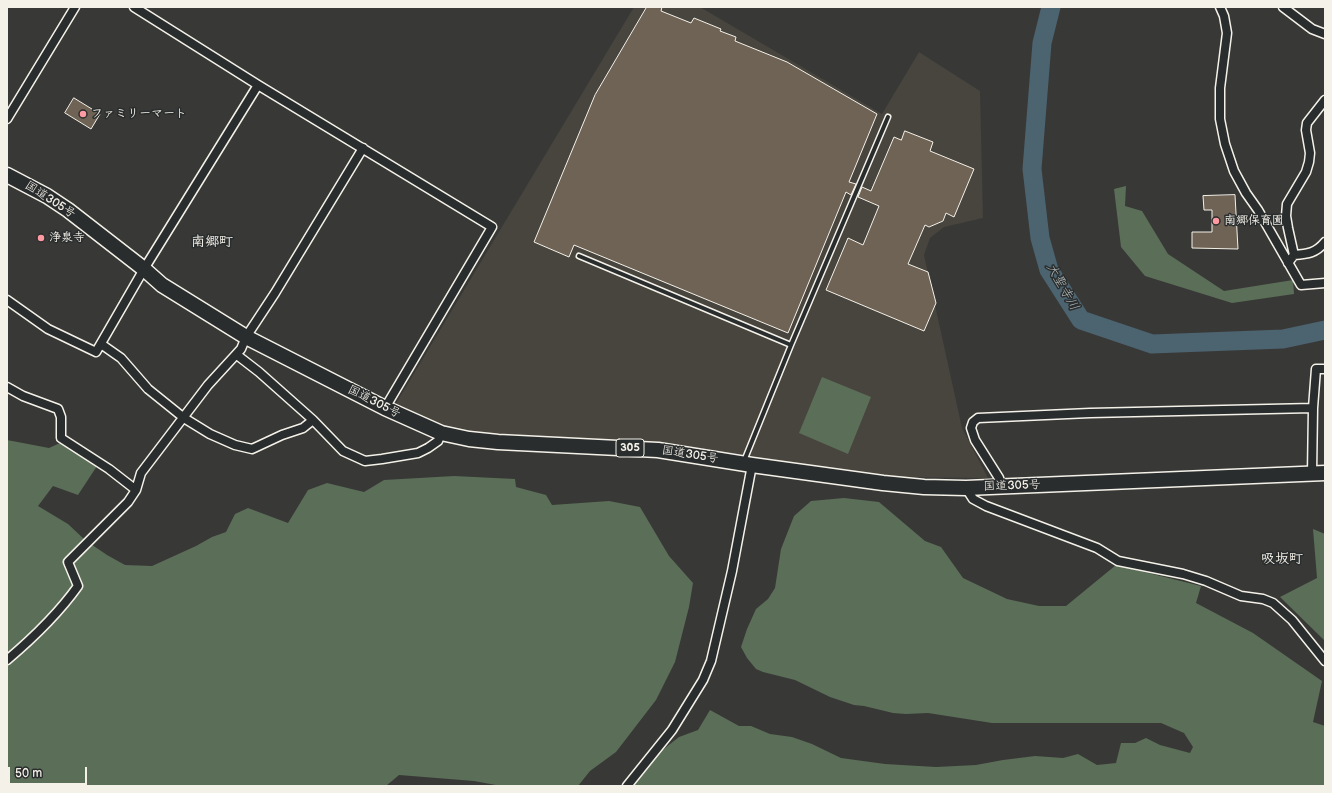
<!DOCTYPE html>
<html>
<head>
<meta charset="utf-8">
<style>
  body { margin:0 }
  #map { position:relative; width:1332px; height:793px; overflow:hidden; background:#383836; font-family:"Balsamiq Sans",sans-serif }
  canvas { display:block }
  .frame { position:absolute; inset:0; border:8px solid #f4f1e8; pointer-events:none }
  .scale { position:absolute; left:8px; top:767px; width:79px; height:18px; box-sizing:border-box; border:2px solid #f4f1e8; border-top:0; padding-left:5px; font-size:12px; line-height:14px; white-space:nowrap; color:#f4f1e8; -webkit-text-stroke:3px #2a2d2e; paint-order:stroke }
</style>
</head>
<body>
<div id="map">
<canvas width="1332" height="793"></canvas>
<div class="frame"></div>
<div class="scale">50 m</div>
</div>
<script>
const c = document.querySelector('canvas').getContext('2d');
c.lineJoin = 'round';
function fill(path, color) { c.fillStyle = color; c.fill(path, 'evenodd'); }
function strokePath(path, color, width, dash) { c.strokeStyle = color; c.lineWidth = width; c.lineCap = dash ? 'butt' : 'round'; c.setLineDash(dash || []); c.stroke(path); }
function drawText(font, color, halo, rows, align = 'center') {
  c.font = font + ' "Balsamiq Sans","Klee One",sans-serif'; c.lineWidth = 3; c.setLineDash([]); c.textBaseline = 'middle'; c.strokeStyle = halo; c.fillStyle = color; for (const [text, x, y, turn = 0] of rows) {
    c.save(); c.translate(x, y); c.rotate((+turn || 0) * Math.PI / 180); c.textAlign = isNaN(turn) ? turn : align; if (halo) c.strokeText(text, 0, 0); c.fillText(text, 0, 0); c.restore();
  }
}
const built = new Path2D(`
  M634 7H700L882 114 919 52 980 91 983 218 944 227 930 238 924 255 962 428 988 478 882 477 738 454 635 441 486 433 438 424 395 405Z`);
const green = new Path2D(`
  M1126 186 1125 206 1142 211 1168 254 1224 291 1293 280 1294 294 1232 303 1145 276 1121 247 1114 189Z
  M822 377 871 397 848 454 799 433Z
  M7 440 49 448 60 443 97 466 78 495 53 486 38 506 68 524 85 540 107 555 125 565 152 566 196 546 212 537 226 532 235 514 248 508 288 523 308 490 327 483 364 492 384 480 454 476 515 479 516 487 546 495 552 505 609 501 640 507 669 556 693 583 689 607 675 662 656 700 616 752 590 771 578 786H501L474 781 399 775 386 786H7Z
  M844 498 879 502 925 541 941 547 963 578 1007 599 1039 606H1066L1116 565 1201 586 1196 603 1253 633 1322 681 1313 722 1325 726V786H633L660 752 679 737 698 730 710 710 739 726H751L770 734 792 737 812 744 841 758 885 764 936 767 976 765 1003 760 1035 756 1063 758 1078 754 1097 765 1116 763 1121 743H1135L1146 738 1160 745 1190 753 1193 747 1184 733 1161 723H992L928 713 906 714 893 713 864 706 854 705 830 697 795 680 763 672 756 669 747 658 741 647 747 629 756 609 768 599 775 588 781 549 794 516 811 501Z
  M1313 529 1325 534V641L1280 597 1317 578Z`);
const river = new Path2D(`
  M1051 7 1042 43 1032 169 1040 238 1049 270 1081 320 1152 344 1283 339 1325 330`);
const building = new Path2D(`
  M647 7H662L661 11 691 23 694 18 721 29 720 31 736 37 735 41 787 62 877 114 849 182 856 184 851 195 846 192 788 333 574 245 569 257 534 242 595 95Z
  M74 98 100 114 91 129 65 113Z
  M905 131 933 142 930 151 974 169 954 217 946 213 943 221 929 227 925 225 908 264 928 272 936 303 924 331 826 290 848 238 863 245 879 206 858 197 862 187 871 191 894 137 901 140Z
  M1235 195 1238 249 1192 248V232H1212V210H1204L1203 196Z`);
const service = new Path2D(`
  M579 256 791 345
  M744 461 791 345 888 117`);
const minor = new Path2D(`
  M134 7 258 85 492 227 385 408
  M1220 7 1224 16 1227 33 1220 88V119L1225 144 1234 171 1246 193 1258 210 1301 285 1325 283
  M1283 7 1312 29 1325 34
  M7 119 75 7
  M1294 255C1308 254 1316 253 1325 242
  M1288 263 1294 255 1288 228 1286 216 1287 204 1306 172 1309 162 1310 153 1306 130 1307 123 1325 100
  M7 300 48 329 96 352 144 269 258 85
  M101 344 121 358 148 389 184 418 210 434 235 445 252 449 282 435 303 428 313 420
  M237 355 259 372 313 420 343 451 365 461 382 459 418 453 428 448 438 441 441 433
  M7 387 23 396 58 409 61 417V438L109 469 136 490
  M1312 474 1313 408 1316 369H1325
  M1002 487 999 478 975 440 971 428 973 422 978 418 1090 413 1313 408
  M966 488 973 499 986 506 1097 548 1118 561 1183 574 1206 581 1241 596 1263 599 1273 603 1292 620 1325 661
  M7 660C33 638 58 614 78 586L68 562 128 502 136 490 141 473 208 385 241 349 246 337 275 293 363 148
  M627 786 672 730 703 680 711 661 732 571 752 465`);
const trunk = new Path2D(`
  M7 175 47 196 68 210 144 269 162 285 246 337 385 408 441 433 469 439 498 442 658 450 752 465 883 483 924 487 966 488 1325 473`);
const markers = [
  [83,114,4,"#ff9aa2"],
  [1216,221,4,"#ff9aa2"],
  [41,238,4,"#ff9aa2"]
];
const shields = [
  [630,448,28]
];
const shieldNames = [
  ["305",630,448]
];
const poiNames = [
  ["ファミリーマート",91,114],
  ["南郷保育園",1224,221],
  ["浄泉寺",49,238]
];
const streetNames = [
  ["国道305号",50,200,33],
  ["国道305号",374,402,27],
  ["国道305号",690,455,9],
  ["国道305号",1012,486,-2]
];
const waterNames = [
  ["大聖寺川",1062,287,60]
];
const quarterNames = [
  ["南郷町",212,242],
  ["吸坂町",1282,559]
];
fill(built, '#48453f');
fill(green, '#5b6e58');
strokePath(river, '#4c6370', 19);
fill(building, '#6f6355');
strokePath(building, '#f4f1e8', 1);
strokePath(service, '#f4f1e8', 7);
strokePath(minor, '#f4f1e8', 11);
strokePath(trunk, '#f4f1e8', 17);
strokePath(service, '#2a2d2e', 4);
strokePath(minor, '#2a2d2e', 8);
strokePath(trunk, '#2a2d2e', 14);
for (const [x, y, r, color] of markers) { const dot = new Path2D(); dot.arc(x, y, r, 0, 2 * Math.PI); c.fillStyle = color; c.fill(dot); strokePath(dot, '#2a2d2e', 1.5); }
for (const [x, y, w] of shields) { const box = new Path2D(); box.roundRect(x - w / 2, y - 9, w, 18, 3); c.fillStyle = '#2a2d2e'; c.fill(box); strokePath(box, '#f4f1e8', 1); }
drawText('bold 11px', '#f4f1e8', null, shieldNames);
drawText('bold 12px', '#f4f1e8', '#2a2d2e', poiNames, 'left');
drawText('12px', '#f4f1e8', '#2a2d2e', streetNames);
drawText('italic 13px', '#b1b8b8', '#2a2d2e', waterNames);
drawText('bold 14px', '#f4f1e8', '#2a2d2e', quarterNames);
</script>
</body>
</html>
